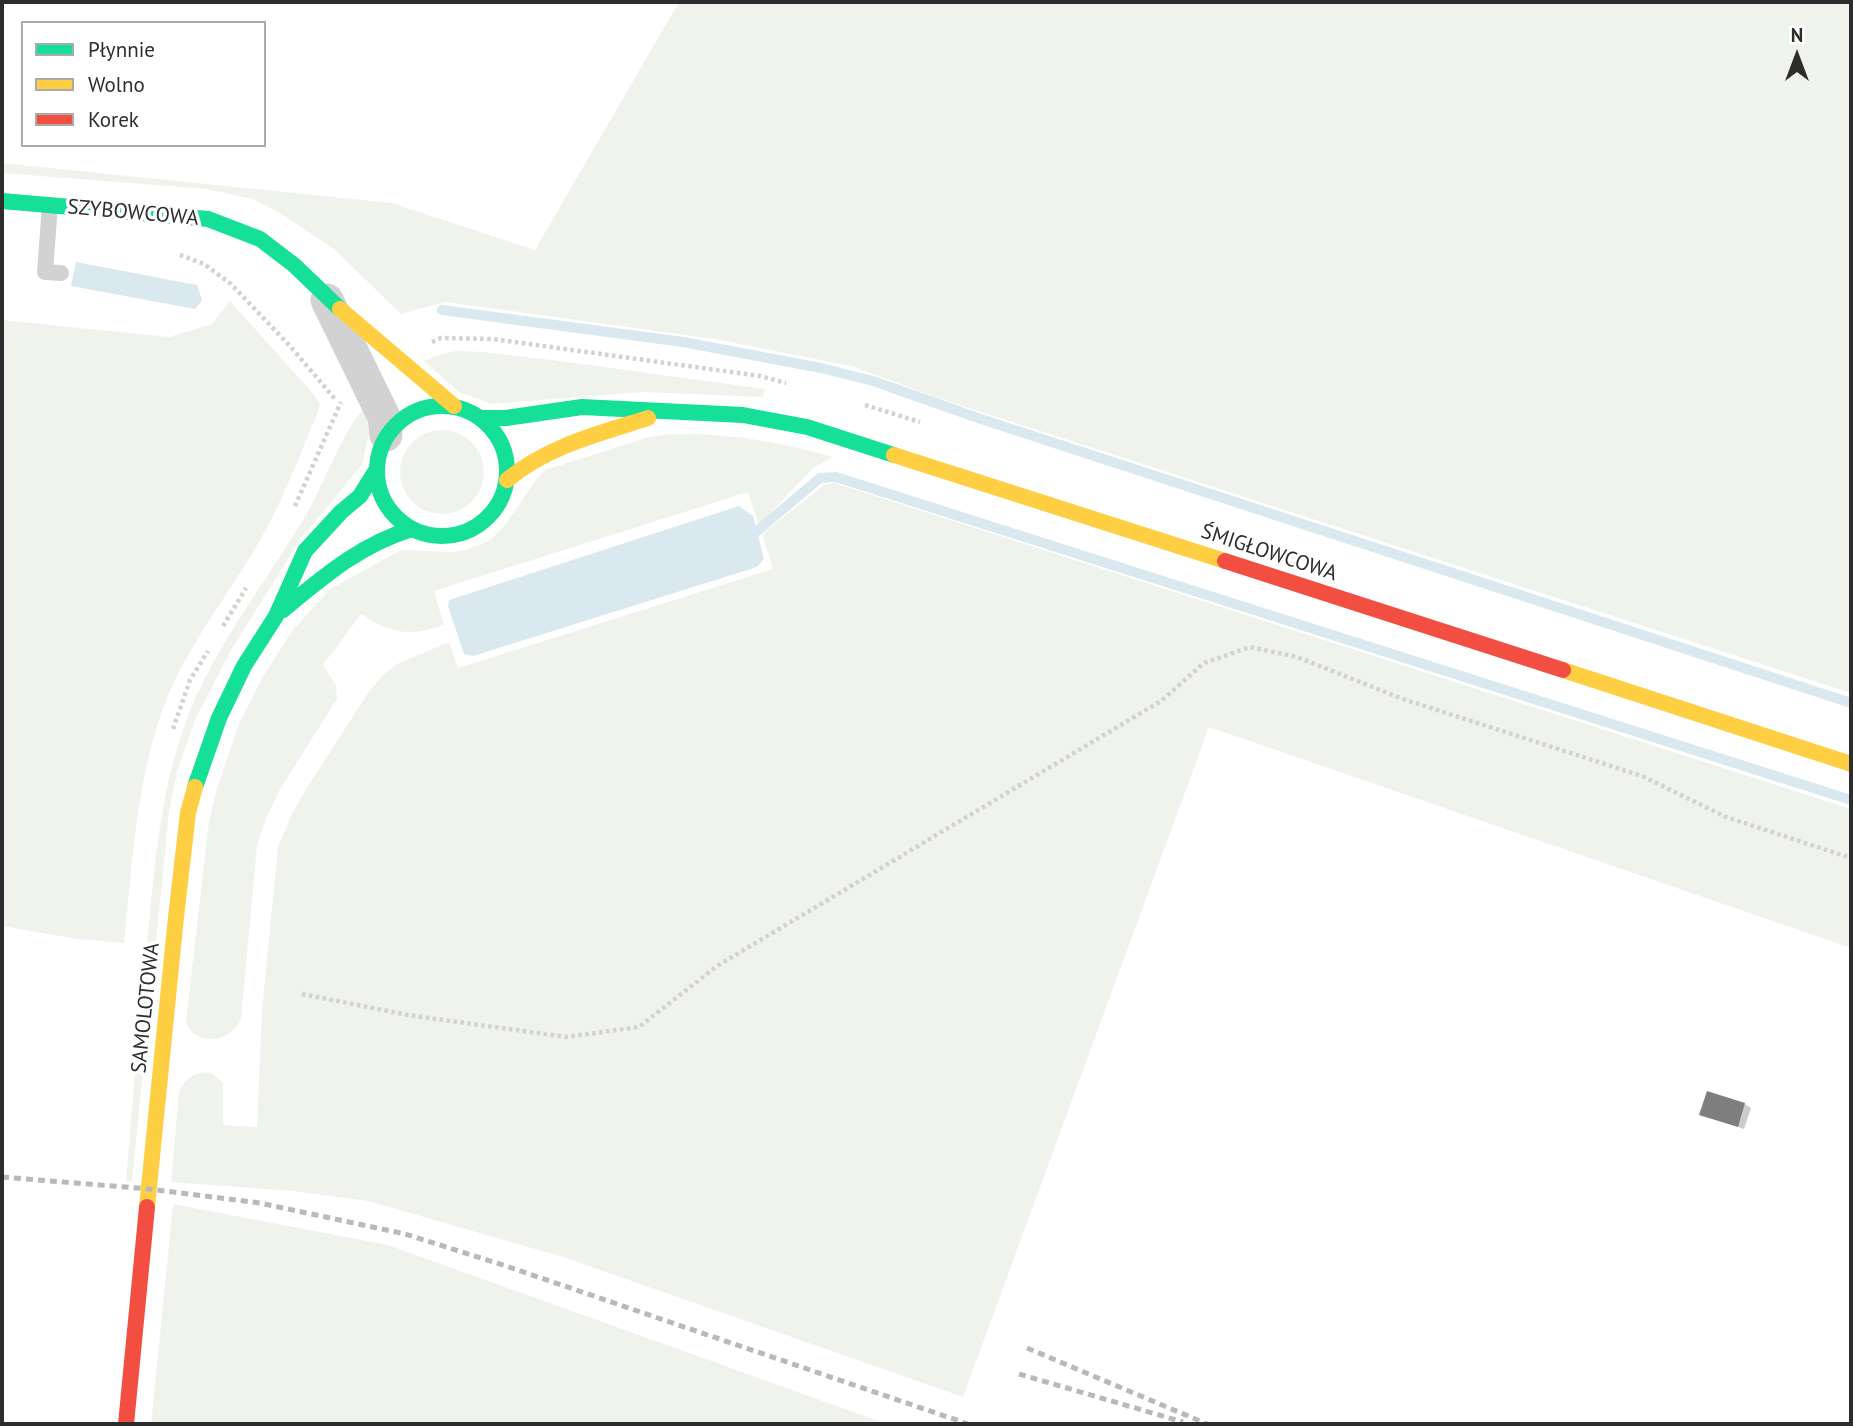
<!DOCTYPE html>
<html>
<head>
<meta charset="utf-8">
<style>
  body { margin:0 }
  #map { position:relative; width:1853px; height:1426px; overflow:hidden; background:#fff; font-family:"PT Sans",sans-serif }
  canvas { display:block }
  .frame { position:absolute; inset:0; border:4px solid #2d2d2d; pointer-events:none }
  .legend { position:absolute; left:21px; top:21px; width:245px; height:126px; box-sizing:border-box; background:#fff; border:2px solid #ababab; margin:0; padding:9px 12px; list-style:none; font-size:21px; color:#2d2d2d }
  .legend li { display:flex; align-items:center; gap:14px; height:35px }
  .legend b { width:35px; border:2px solid #ababab }
  .north { position:absolute; left:1762px; top:21px; width:70px; height:70px; -webkit-text-stroke:5px #fff; paint-order:stroke; rotate:0deg; font-size:19px; font-weight:700; line-height:28px; text-align:center; color:#2d2d2d }
  .north::after { content:''; display:block; margin:auto; width:24px; height:32px; background:#2d2d2d; clip-path:polygon(50% 0,100% 100%,50% 72%,0 100%) }
</style>
</head>
<body>
<div id="map">
<canvas width="1853" height="1426"></canvas>
<div class="frame"></div>
<ul class="legend">
<li><b style="height:9px;background:#16e098"></b>Płynnie</li>
<li><b style="height:9px;background:#ffcf43"></b>Wolno</li>
<li><b style="height:9px;background:#f24e42"></b>Korek</li>
</ul>
<div class="north">N</div>
</div>
<script>
const c = document.querySelector('canvas').getContext('2d');
c.lineJoin = 'round';
function fill(path, color) { c.fillStyle = color; c.fill(path, 'evenodd'); }
function strokePath(path, color, width, dash) { c.strokeStyle = color; c.lineWidth = width; c.lineCap = dash ? 'butt' : 'round'; c.setLineDash(dash || []); c.stroke(path); }
function drawText(font, color, halo, rows, align = 'center') {
  c.font = font + ' "PT Sans",sans-serif'; c.lineWidth = 7; c.setLineDash([]); c.textBaseline = 'middle'; c.strokeStyle = halo; c.fillStyle = color; for (const [text, x, y, turn = 0] of rows) {
    c.save(); c.translate(x, y); c.rotate((+turn || 0) * Math.PI / 180); c.textAlign = isNaN(turn) ? turn : align; if (halo) c.strokeText(text, 0, 0); c.fillText(text, 0, 0); c.restore();
  }
}
const green = new Path2D(`
  M679 2H1851V693L938 398 851 366 715 339 445 302 401 314 334 249 280 213 253 199 206 189 2 173V163L392 203 535 250Z
  M230 301 315 396 320 404 318 412C299 456 283 501 259 542 229 594 190 642 167 698 136 776 133 860 124 943L77 939 2 926V320L169 337 212 324Z
  M456 351 483 352 552 360 765 389 763 397 644 392 491 404 459 392 424 361 441 354Z
  M366 405 369 433 362 465 301 538 231 650 196 718 177 771 169 812 132 1181H126C133 1095 140 1009 149 923 157 845 162 780 192 706 220 640 266 581 303 520 326 483 338 438 366 405Z
  M400 472a42 42 0 1 1 84 0a42 42 0 1 1-84 0Z
  M672 434C730 433 778 441 833 457L813 468 759 525 748 492 434 591 444 625C409 637 391 634 361 614L323 665 336 685 337 699 280 789 265 821 257 846 241 1019C231 1042 194 1049 186 1021L209 821 218 785 239 724 261 680 292 631 330 589 401 550 453 552 466 550 490 540 505 525 536 480 545 470 649 437Z
  M835 483 1851 809V948L1209 727 963 1397 563 1257 368 1201 292 1191 171 1182 179 1092C186 1078 196 1070 212 1073L223 1083V1125L257 1127 262 1010 278 847 293 812 308 786 368 693 383 675 397 664 449 642 458 668 773 569 762 534 824 485Z
  M173 1204 388 1245 887 1424H151Z`);
const water = new Path2D(`
  M76 262 197 285 202 300 195 309 71 286Z
  M739 506 753 516 764 559 757 567 473 656 464 654 448 606 449 600Z`);
const shadow = new Path2D(`
  M1745 1104 1751 1108 1744 1129 1701 1114Z`);
const stream = new Path2D(`
  M442 310 683 342 821 368 873 381 981 419 1851 703
  M757 531 820 478 836 477 1851 800`);
const building = new Path2D(`
  M1707 1091 1745 1103 1738 1127 1699 1115Z`);
const path = new Path2D(`
  M180 255 204 264 231 284 290 346 335 399
  M432 342 441 338 493 339 760 376 786 383
  M865 405 920 422
  M295 506 341 402
  M223 626 246 588
  M173 729 190 680 208 651
  M302 994 408 1015 566 1037 639 1027 717 966 1161 701 1204 663 1250 647 1297 657 1403 699 1642 776 1726 817 1851 858`);
const lane = new Path2D(`
  M50 205 45 272 61 273`);
const street = new Path2D(`
  M327 300 384 417 386 435`);
const fast = new Path2D(`
  M2 201 208 219 260 239 294 265 340 309
  M377 471a65 65 0 1 1 130 0a65 65 0 1 1-130 0Z
  M481 418H506L582 407 743 415 807 427 894 455
  M283 610C323 577 361 544 412 529
  M195 787 219 718 244 666 276 616 305 551 341 512 360 496 375 472`);
const slow = new Path2D(`
  M340 309 454 406
  M894 455 1225 561
  M507 480C548 446 598 434 648 418
  M1563 670 1851 764
  M147 1207 176 917 188 813 195 787`);
const jam = new Path2D(`
  M1225 561 1563 670
  M126 1424 147 1207`);
const rail = new Path2D(`
  M2 1177 149 1189 260 1203 405 1234 506 1266 968 1424
  M1027 1348 1207 1424
  M1019 1374 1183 1422`);
const streetNames = [
  ["SZYBOWCOWA",133,213,5],
  ["ŚMIGŁOWCOWA",1269,553,18],
  ["SAMOLOTOWA",146,1008,-84]
];
fill(green, '#f0f3ec');
fill(water, '#dae8ef');
fill(shadow, '#0003');
strokePath(stream, '#dae8ef', 10);
fill(building, '#7e7e7e');
strokePath(path, '#d2d2d2', 4.5, [3.5, 3.5]);
strokePath(lane, '#d2d2d2', 16);
strokePath(street, '#d2d2d2', 33);
strokePath(fast, '#16e098', 16);
strokePath(slow, '#ffcf43', 16);
strokePath(jam, '#f24e42', 16);
strokePath(rail, '#b9b9b9', 5, [7, 5]);
drawText('21px', '#2d2d2d', '#fff', streetNames);
</script>
</body>
</html>
